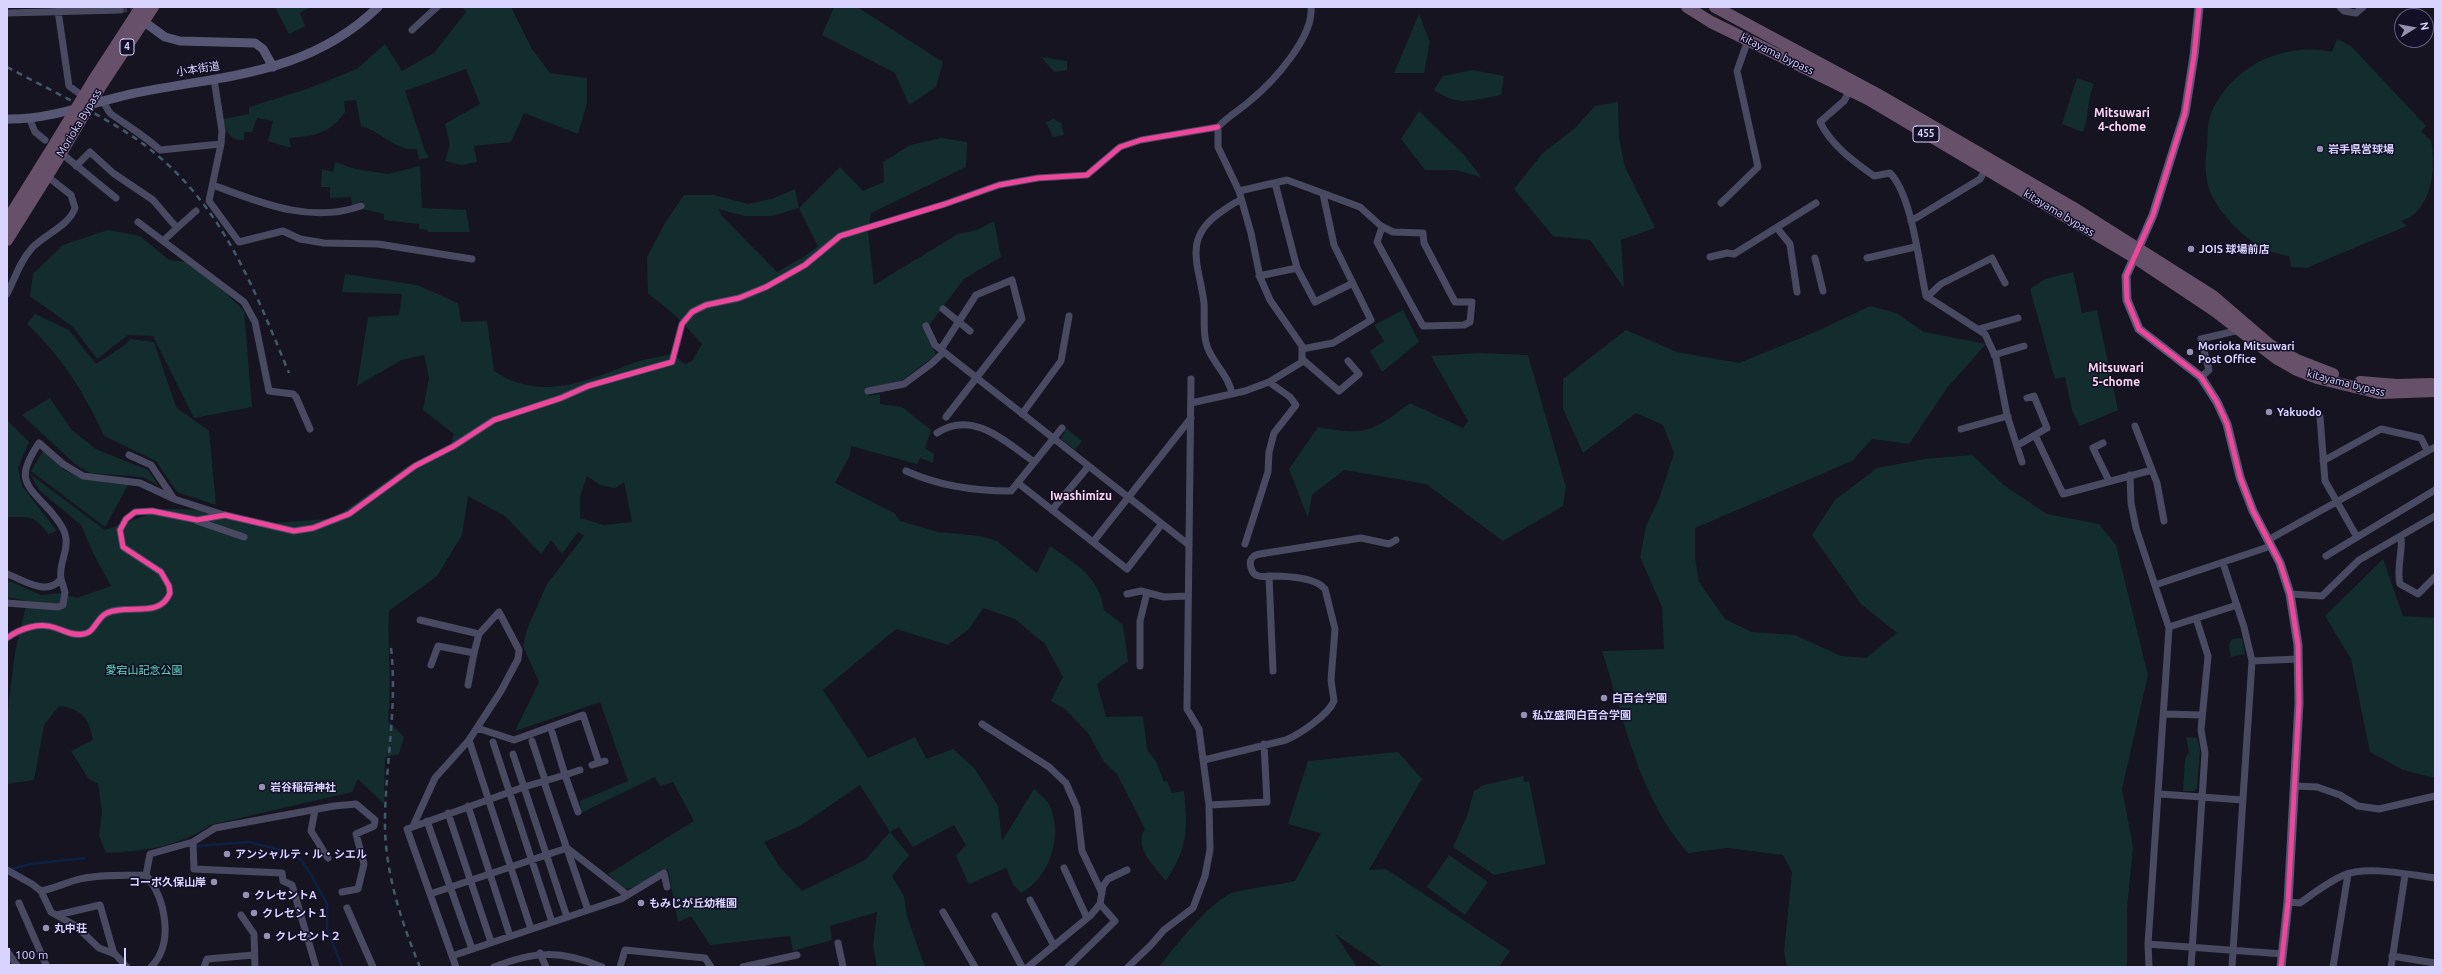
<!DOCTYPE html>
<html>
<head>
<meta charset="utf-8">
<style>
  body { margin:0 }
  #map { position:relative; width:2442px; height:974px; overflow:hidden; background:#161421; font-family:Ubuntu,sans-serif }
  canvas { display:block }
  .frame { position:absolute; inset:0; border:8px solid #d9d4ff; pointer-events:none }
  .north { position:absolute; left:2394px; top:8px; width:40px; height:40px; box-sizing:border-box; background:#130f26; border:1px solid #625e7d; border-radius:50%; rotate:79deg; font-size:11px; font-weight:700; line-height:16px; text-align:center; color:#d9d4ff }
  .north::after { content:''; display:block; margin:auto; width:14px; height:18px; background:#9591b1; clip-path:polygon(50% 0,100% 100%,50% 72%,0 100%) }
  .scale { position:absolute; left:8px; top:948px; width:118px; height:18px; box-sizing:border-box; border:2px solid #d9d4ff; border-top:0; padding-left:5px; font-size:12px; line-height:14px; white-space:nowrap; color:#d9d4ff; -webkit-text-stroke:3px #130f26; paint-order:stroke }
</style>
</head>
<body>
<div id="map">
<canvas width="2442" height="974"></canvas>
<div class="frame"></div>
<div class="north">N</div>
<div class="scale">100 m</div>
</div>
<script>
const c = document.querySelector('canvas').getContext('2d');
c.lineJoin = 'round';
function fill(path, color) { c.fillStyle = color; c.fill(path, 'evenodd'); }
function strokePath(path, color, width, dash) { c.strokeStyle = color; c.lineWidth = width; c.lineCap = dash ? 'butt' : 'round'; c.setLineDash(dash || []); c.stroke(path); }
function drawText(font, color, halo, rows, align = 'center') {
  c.font = font + ' Ubuntu,"Noto Sans JP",sans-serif'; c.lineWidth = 3; c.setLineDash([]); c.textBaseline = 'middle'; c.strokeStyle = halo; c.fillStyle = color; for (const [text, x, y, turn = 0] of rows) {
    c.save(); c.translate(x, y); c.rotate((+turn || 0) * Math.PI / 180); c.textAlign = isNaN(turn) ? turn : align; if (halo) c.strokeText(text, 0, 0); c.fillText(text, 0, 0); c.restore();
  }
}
const green = new Path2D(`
  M275 7H311L300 13 305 26 289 34Z
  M462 7H511L532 49 550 73 587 78V103L578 134 524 113 511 142 474 146 477 162 462 165 445 161 450 145 445 124 480 104 466 69 405 91 425 151 429 157 419 160 417 149C396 152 381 131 361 126L356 100 344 101 345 112C330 134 314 136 289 138L291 148 268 141 273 121 257 118 252 132H244V140C229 140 226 132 223 119L249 114V107L307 89 357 69 385 44 402 71 434 53 466 12Z
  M834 7H857L943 62 936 87 909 105 895 73 822 35Z
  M1419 14 1430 42 1424 73H1394Z
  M2337 39 2351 46 2426 126 2421 132 2431 140C2435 163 2434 196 2415 213 2412 217 2406 219 2401 221L2407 226 2306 268 2291 267 2289 256C2280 254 2268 252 2260 247 2240 234 2222 216 2211 194 2204 178 2205 162 2207 146 2208 137 2207 124 2210 116 2229 68 2282 41 2332 52Z
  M1041 57 1067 61V70L1054 72Z
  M1472 70 1504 76 1501 95C1473 100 1459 107 1434 90L1443 76Z
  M2077 78 2094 84C2087 100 2089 116 2083 132L2062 124Z
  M1618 102 1619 138 1625 167 1655 228 1621 240 1624 288 1590 240 1553 236 1514 189 1543 153 1575 128 1595 106Z
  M1419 111 1465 156 1481 177 1455 170H1425L1401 139Z
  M1053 119 1061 123 1064 135 1053 137 1046 122Z
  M941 138 967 142 966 167 871 213 868 231 874 285 958 234 977 230 994 221 1001 257 964 279 930 324 923 326 936 355 901 381 866 388 869 396 880 394V404L902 407 931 430 925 448 934 454 933 463 920 458 917 464 851 446 850 455 835 483 894 513 900 521 938 532 980 536 997 541 1037 573 1050 546C1076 564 1099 576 1104 610L1123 625 1128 661 1097 684 1106 717 1143 716 1147 750 1156 761 1164 782 1167 781 1172 793 1184 791C1188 830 1188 847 1166 881 1155 866 1133 848 1145 829L1117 774 1104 762 1088 733 1065 709 1051 701 1063 677 1045 644 1015 619 983 608 969 629 948 645 896 629 823 690 868 758 915 737 927 759 953 749 975 769 998 806 1002 841 1034 789C1038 793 1046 799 1049 804 1064 834 1050 878 1021 893L1013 884 1006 868 969 884 956 856 966 845 954 825 913 847 899 827 890 832 909 855 892 876 904 896 907 916 925 967H877L873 946 877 912 830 926 832 940 793 951 790 936 710 945 691 916 678 922 668 869 632 888 623 889 608 874 694 821 673 782 660 786 655 777 581 813 580 801 628 781 600 702 515 731 539 682 523 646 527 629 547 584 584 536 578 532 562 554 551 540 541 554 505 516 468 496 462 535 437 576 389 611C387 648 392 684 388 721L404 737 399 754 385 757 384 804 358 779 352 792 210 825C179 847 143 851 106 853L99 836 102 812 98 784 88 778 71 751 93 740C89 718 82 709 59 706L44 725 34 780 7 784V716L15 653 27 601 7 597V580L41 595 59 593 77 598 111 586 93 553 81 525 39 490 30 474 105 530 163 509 218 510 275 523 326 519 339 515 406 467 451 444 454 434 423 410 429 378 424 355 401 360 357 386 368 317 399 315 402 294 342 292 345 274 417 285 458 303 461 322 487 321 494 371C542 403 588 380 636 362 647 358 661 357 673 354L685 364 692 361 702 344 677 317 648 293 647 257 665 223 684 195H714L748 204 772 199 795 189 799 208 840 167 863 191 884 182 883 162 910 145ZM799 208 818 246 805 256 777 272 721 215 719 209 745 216H772ZM587 476 600 485 615 488 624 482 632 522 604 525 580 518V497ZM860 785 890 832 865 860 802 891 779 866 764 842 800 826Z
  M335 162 355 169 388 174 420 166 422 208 466 210 470 232H428V230L419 229V224L384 220V214L363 209V201L352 206 351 197 330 198V187H321L322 169 333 172Z
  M108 230 140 236 169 260 188 262 224 291 244 311 252 407 194 418 153 336 128 335 97 359 73 327 30 296 33 274 63 245Z
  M2073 272 2082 313 2097 310 2118 410 2080 426 2072 410 2065 377 2055 379 2030 289 2045 279Z
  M1870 306 1896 313 1924 332 1986 344 1947 388 1909 444 1872 439 1852 461 1695 528V558L1699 582 1725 619 1752 632 1795 635 1841 656 1866 658 1897 633 1861 604 1812 535 1835 500 1877 468 1924 459 1972 455 2005 486 2047 514 2099 524 2116 545 2148 675 2122 789 2133 847 2127 909V967H1787L1784 952 1792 872 1783 855 1727 848 1688 853C1639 798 1624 719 1602 651L1664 649 1662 607 1640 557 1646 526 1659 499 1674 453 1663 425 1636 413 1583 453 1563 409V379L1626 330 1677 352 1739 363 1813 333Z
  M1403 310 1419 342 1382 372 1370 351 1384 341 1374 325Z
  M35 314 69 330 96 364 125 345 130 339 154 342 176 407 209 431 216 505 177 492 156 461 104 436C85 393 61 356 27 324Z
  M1479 353 1528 355 1566 487 1563 506 1503 541 1426 484 1344 470 1312 495 1308 518 1289 469 1318 427C1366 436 1372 432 1410 403L1463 428 1468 421 1431 356Z
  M50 398 71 429 83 439 96 449 148 470 159 486 143 477 90 473 75 464 22 415Z
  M7 420 29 442 18 468 22 486 57 531 48 534C35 515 29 517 7 517Z
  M1066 428 1082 441 1075 450 1061 439Z
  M43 451 64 470 82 479 128 485 105 527 31 471Z
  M2383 559 2403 616 2435 618V778L2403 770 2370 752 2351 659 2325 616Z
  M2242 638 2245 654 2231 657 2229 645 2232 639Z
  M2186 737 2197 738 2200 750 2197 788 2194 791H2183L2185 758 2189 752Z
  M1398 752 1422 779 1369 870 1386 869 1510 951 1499 967H1383L1335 934 1357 967H1159C1174 948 1212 898 1235 892 1254 887 1275 886 1295 881L1321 833 1288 824 1308 761Z
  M1523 776 1524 782 1529 781 1546 864 1494 875 1453 847 1467 816 1474 791 1484 785Z
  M1449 855 1488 882 1465 915 1427 887Z`);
const stream = new Path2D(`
  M196 846 249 842 284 851 301 860 310 873 327 904V929L342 967
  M11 869 31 864 85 858
  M7 960 12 967`);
const streetTunnel = new Path2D(`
  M120 10 132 7`);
const street = new Path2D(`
  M2340 7 2344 11 2356 13 2363 7
  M58 11 69 86 80 94 86 95
  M7 13 120 10
  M412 30 437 7
  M214 79 222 131 221 144
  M1850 90 1844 101 1820 122C1831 145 1853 161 1874 176L1890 173C1912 195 1919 264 1926 296L1985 334 1996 358 2007 415 2022 462
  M100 99C106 103 106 109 111 114 128 126 145 136 160 150L221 144 209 201 239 242 283 231 300 239 324 243 378 244 472 259
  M30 120 35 132 45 140
  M66 157 116 198
  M76 166 90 152 113 173 153 200 177 228 196 211
  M1275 183 1297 268 1315 302 1353 283
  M213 185C261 203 310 224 361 206
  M1239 191 1287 180 1360 207 1381 226 1393 232 1423 233 1424 243 1455 302H1472L1470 322 1464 325 1423 326 1377 242 1382 227
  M1721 203 1758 167 1737 71 1748 40
  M1911 221 1980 179 1986 169
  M138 222 163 241 177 228
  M1777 228 1790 244 1797 292
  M163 241 244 302 255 322 269 391 293 394 296 397 310 429
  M1710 257 1727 253 1734 254 1816 203
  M1815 258 1823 291
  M1867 258 1915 247
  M1259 276 1297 268
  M7 294C15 278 20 261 32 248 45 234 69 226 75 208L71 195 47 176
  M1927 297 1941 284 1992 258 2005 283
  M943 309 970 331
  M926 326 935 345 1189 545
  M1979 329 2018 318
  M941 349 976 295 1012 280 1022 319 946 417
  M1302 349 1333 343 1371 320 1334 245 1323 194
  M1994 355 2024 346
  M1302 359 1339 391 1359 374 1348 361
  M2201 377 2209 370 2201 339 2240 330
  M868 391 904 384 931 364 944 352
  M1232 394C1229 377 1216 366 1209 351 1202 337 1205 318 1204 303 1200 267 1182 241 1218 214 1226 209 1232 203 1241 200
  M1191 403 1245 391 1269 382 1302 362V346L1270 300 1260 277 1251 233 1239 191 1218 147V127C1228 116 1240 110 1251 100 1273 82 1314 37 1311 7
  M1022 414 1061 361 1069 316
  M2320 417 2325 481 2357 537
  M2135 426 2157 483 2164 521
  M1961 429 2008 416
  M937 433C972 409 1006 442 1034 462
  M2035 435 2063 494 2152 470
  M2103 443 2093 448 2109 481
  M2018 445 2047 428 2034 396 2027 398
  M129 455 151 465 174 499 224 515
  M2323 461 2381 429 2421 438 2427 450
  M906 471C939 486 975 491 1011 491L1062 428
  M2130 475 2131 503 2136 528 2169 628 2148 944 2149 967
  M1018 483 1127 569 1161 525
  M1052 510 1088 467
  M197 521 244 537
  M2401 537C2403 553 2396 568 2400 584L2418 594 2435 577
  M2268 540 2435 447
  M1093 542 1191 418
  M1245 544 1268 472 1269 452 1274 433 1296 405 1290 397 1269 382
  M2326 556 2435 490
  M2223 563 2244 627 2252 661 2232 967
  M7 574C24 580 47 597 61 579L65 592 63 605 58 607 7 603
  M1269 576 1273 671
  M61 579C58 564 70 549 65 534 63 526 57 520 52 513 26 484 14 480 39 443L63 464 83 476 140 483 172 498
  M2155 585 2271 546
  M1127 594 1141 591 1164 597 1187 596
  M2290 594 2322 596 2359 560 2435 516
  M2169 627 2237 605
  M7 638C21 628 40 622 56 628 65 631 73 636 83 634 95 633 96 618 107 613 127 603 160 619 170 593L169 586 161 572 123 547 120 530 126 519 135 512 152 511 197 520 225 515 294 531 313 528 349 514 415 466 454 446 494 420 561 398 588 386 672 362 682 324 692 312 706 305 739 298 766 287 805 265 840 236 945 204 999 185 1038 178 1087 175 1120 147 1141 140 1218 127
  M2252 661 2298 659
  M431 665 438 646 474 653 479 634
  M1140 666V621L1147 593
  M468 685 474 653
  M2165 714 2202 715
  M982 724 1049 767 1066 783 1077 808 1082 851 1102 893
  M477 728 514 740 583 715 599 763
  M469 740 531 929
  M532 741 545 780
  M493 742 552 922
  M513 754 567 917
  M1204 760 1286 740C1300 734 1328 715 1334 701L1331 680 1335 629 1325 589C1315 577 1286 576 1271 576 1267 576 1262 577 1259 576 1251 575 1247 561 1254 556 1257 554 1262 554 1266 553L1361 538 1389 544 1396 540
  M592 765 605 761
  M544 782 588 910
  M2295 786 2317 787 2340 795 2358 806 2379 809 2435 796
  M2160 794 2243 800
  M1209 805 1267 802 1264 744
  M468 806 510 936
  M315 810 311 831 328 858
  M578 812 565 775 580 770
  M448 813 491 942
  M427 821 472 949
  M414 824 435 778 469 740 501 691 518 659 519 650 499 612 479 634 420 620
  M193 842 194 869 282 873 283 881 292 885 316 967
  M1064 868 1087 918
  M7 870 32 884 41 891 51 912 76 926 99 948 115 954 127 967
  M41 891C55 888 63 884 76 880 98 874 123 876 146 875
  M430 894 567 848 626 894
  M1030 900 1054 946
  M2288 902 2300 903C2314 893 2328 882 2344 875 2367 865 2410 875 2435 878
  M19 903 47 967
  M347 908 373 967
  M943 912 975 967
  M57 915 100 905 114 954
  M241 915 254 934 255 967
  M995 916 1022 967
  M838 943 843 967
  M2148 944 2283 954
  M7 951 18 967
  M540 953 546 967
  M452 956 621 899 664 873 667 887
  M2392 956 2435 963
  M151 967C175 943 165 898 146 875L150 854 193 842 215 828 334 806 356 804 375 820 374 826 356 834 364 864 358 889 342 892
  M204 967 207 959 254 955
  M456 967 407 829 524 787 565 775 552 732
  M494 967C534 951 561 950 602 967
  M620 967 625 950 705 958 711 967
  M743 967 797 955
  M1028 967 1091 915 1100 904 1103 886 1108 879 1127 870
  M1068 967 1115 921 1100 904
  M1128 967 1151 945 1164 930 1193 908 1205 876 1210 850 1209 805 1199 729 1187 709 1191 379
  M2191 967 2205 753 2201 730 2208 656 2196 618
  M2333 967 2348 874
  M2391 967 2405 875`);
const secondary = new Path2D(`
  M2199 7 2194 56 2185 113 2153 215 2126 276 2127 300 2139 329 2201 377 2217 402 2227 424 2240 477 2253 511 2280 563 2290 594 2298 645 2299 703 2288 902 2281 967
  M139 18 165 37 180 41 255 43 263 49 273 67
  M7 119C50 120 90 103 131 94 222 75 307 76 378 7`);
const highway = new Path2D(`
  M1687 7 1711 22 1868 99 2134 257 2215 311 2276 358 2297 370 2317 378 2379 393 2435 391
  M1715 7 1877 94 2077 210 2213 296 2270 345 2297 360 2333 374
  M93 81 141 7
  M100 87 153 7
  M7 221 48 155
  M7 240 57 160
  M2360 382 2397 385 2432 384`);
const rail = new Path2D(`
  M7 67C48 89 90 109 129 134 218 193 250 279 289 373
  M391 648C398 710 384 770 385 831 387 878 402 924 420 967`);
const highwayBridge = new Path2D(`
  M48 155 93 81
  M57 160 100 87`);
const cycleway = new Path2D(`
  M2199 7 2194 56 2185 113 2153 215 2126 276 2127 300 2139 329 2201 377 2217 402 2227 424 2240 477 2253 511 2280 563 2290 594 2298 645 2299 703 2288 902 2281 967
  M7 638C21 628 40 622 56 628 65 631 73 636 83 634 95 633 96 618 107 613 127 603 160 619 170 593L169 586 161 572 123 547 120 530 126 519 135 512 152 511 197 520 225 515 294 531 313 528 349 514 415 466 454 446 494 420 561 398 588 386 672 362 682 324 692 312 706 305 739 298 766 287 805 265 840 236 945 204 999 185 1038 178 1087 175 1120 147 1141 140 1218 127`);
const markers = [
  [2320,149,4,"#9591b1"],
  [2191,249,4,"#9591b1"],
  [2190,352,4,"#9591b1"],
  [2269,412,4,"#9591b1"],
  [1604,698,4,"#9591b1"],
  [1524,715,4,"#9591b1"],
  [262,787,4,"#9591b1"],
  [227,854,4,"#9591b1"],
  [214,882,4,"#9591b1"],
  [246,895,4,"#9591b1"],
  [641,903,4,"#9591b1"],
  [254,913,4,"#9591b1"],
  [46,928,4,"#9591b1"],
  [267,936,4,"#9591b1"]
];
const shields = [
  [127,47,14],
  [1926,134,26]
];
const shieldNames = [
  ["4",127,47],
  ["455",1926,134]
];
const streetNames = [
  ["kitayama bypass",1777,54,26],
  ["小本街道",198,69,-9],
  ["Morioka Bypass",79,123,-59],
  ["kitayama bypass",2059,213,31],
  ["kitayama bypass",2346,383,14]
];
const poiNames = [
  ["岩手県営球場",2328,149],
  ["JOIS 球場前店",2199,249],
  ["Morioka Mitsuwari",2198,346],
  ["Post Office",2198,359],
  ["Yakuodo",2277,412],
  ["白百合学園",1612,698],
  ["私立盛岡白百合学園",1532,715],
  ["岩谷稲荷神社",270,787],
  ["アンシャルテ・ル・シエル",235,854],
  ["コーポ久保山岸",206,882,"right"],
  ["クレセントA",254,895],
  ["もみじが丘幼稚園",649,903],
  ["クレセント１",262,913],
  ["丸中荘",54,928],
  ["クレセント２",275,936]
];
const parkNames = [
  ["愛宕山記念公園",144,670]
];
const neighbourhoodNames = [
  ["Mitsuwari",2122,113],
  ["4-chome",2122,127],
  ["Mitsuwari",2116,368],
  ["5-chome",2116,382],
  ["Iwashimizu",1081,496]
];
fill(green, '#132c2d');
strokePath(stream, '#0d2144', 2.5);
strokePath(streetTunnel, '#333142', 7, [7, 3.5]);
strokePath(street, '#4a4962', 7);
strokePath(secondary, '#575674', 9);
strokePath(highway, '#67516a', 12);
strokePath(rail, '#43596b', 2.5, [6, 5]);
strokePath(highwayBridge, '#67516a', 12);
strokePath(cycleway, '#ed469a', 5);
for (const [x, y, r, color] of markers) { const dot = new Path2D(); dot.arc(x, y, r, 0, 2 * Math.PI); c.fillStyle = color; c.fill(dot); strokePath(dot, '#130f26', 1.5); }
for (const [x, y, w] of shields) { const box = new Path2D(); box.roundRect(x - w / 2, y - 8, w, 16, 3); c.fillStyle = '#130f26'; c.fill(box); strokePath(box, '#d9d4ff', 1); }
drawText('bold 10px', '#d9d4ff', null, shieldNames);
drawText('11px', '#d9d4ff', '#130f26', streetNames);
drawText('bold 11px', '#d9d4ff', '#130f26', poiNames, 'left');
drawText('11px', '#5fe0c0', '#130f26', parkNames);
drawText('bold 12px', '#ffd6f0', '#130f26', neighbourhoodNames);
</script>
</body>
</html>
